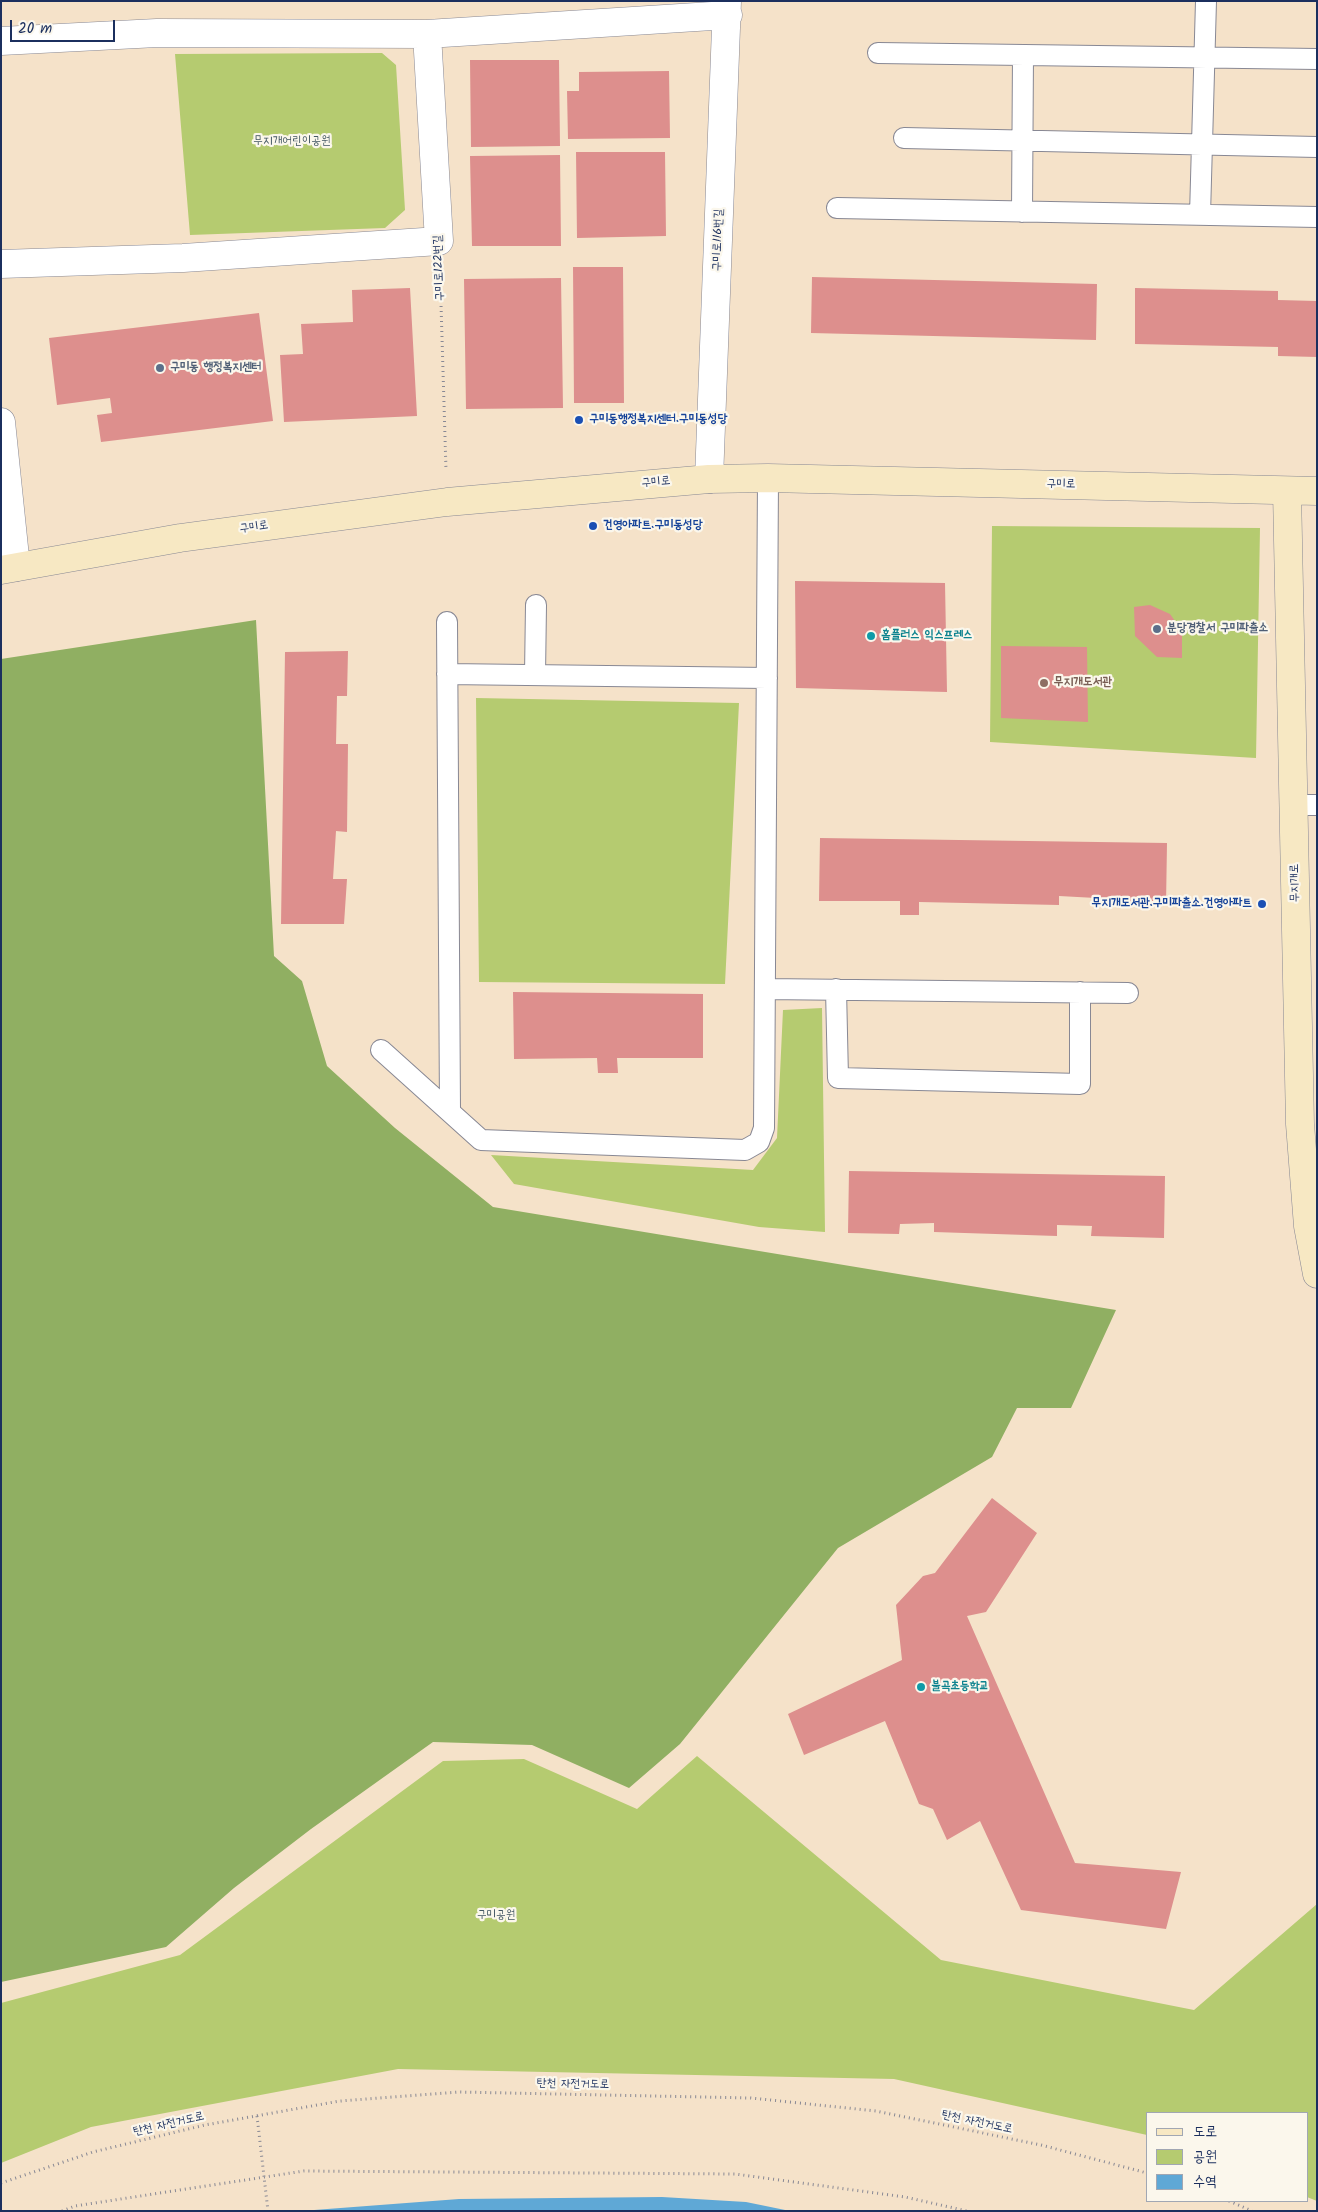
<!DOCTYPE html>
<html>
<head>
<meta charset="utf-8">
<style>
  body { margin:0 }
  #map { position:relative; width:1318px; height:2212px; overflow:hidden; background:#f5e2c9; font-family:Kalam,"Poor Story",sans-serif }
  canvas { display:block }
  .frame { position:absolute; inset:0; border:2px solid #1b2f5e; pointer-events:none }
  .legend { position:absolute; left:1146px; top:2112px; width:162px; height:90px; box-sizing:border-box; background:#fbf7ec; border:1px solid #a1a7b3; margin:0; padding:6px 9px; list-style:none; font-size:15px; color:#1b2f5e }
  .legend li { display:flex; align-items:center; gap:10px; height:25px }
  .legend b { width:25px; border:1px solid #a1a7b3 }
  .scale { position:absolute; left:10px; top:20px; width:105px; height:22px; box-sizing:border-box; border:2px solid #1b2f5e; border-top:0; padding-left:6px; font-size:15px; line-height:18px; white-space:nowrap; color:#1b2f5e; -webkit-text-stroke:4px #fbf7ec; paint-order:stroke }
</style>
</head>
<body>
<div id="map">
<canvas width="1318" height="2212"></canvas>
<div class="frame"></div>
<ul class="legend">
<li><b style="height:6px;background:#f7e8c3"></b>도로</li>
<li><b style="height:14px;background:#b5cb70"></b>공원</li>
<li><b style="height:14px;background:#5fa8d6"></b>수역</li>
</ul>
<div class="scale">20 m</div>
</div>
<script>
const c = document.querySelector('canvas').getContext('2d');
c.lineJoin = 'round';
function fill(path, color) { c.fillStyle = color; c.fill(path, 'evenodd'); }
function strokePath(path, color, width, dash) { c.strokeStyle = color; c.lineWidth = width; c.lineCap = dash ? 'butt' : 'round'; c.setLineDash(dash || []); c.stroke(path); }
function drawText(font, color, halo, rows, align = 'center') {
  c.font = font + ' Kalam,"Poor Story",sans-serif'; c.lineWidth = 4.5; c.setLineDash([]); c.textBaseline = 'middle'; c.strokeStyle = halo; c.fillStyle = color; for (const [text, x, y, turn = 0] of rows) {
    c.save(); c.translate(x, y); c.rotate((+turn || 0) * Math.PI / 180); c.textAlign = isNaN(turn) ? turn : align; if (halo) c.strokeText(text, 0, 0); c.fillText(text, 0, 0); c.restore();
  }
}
const green = new Path2D(`
  M382 53 396 65 405 210 385 228 190 235 175 54Z
  M992 526 1260 528 1256 758 990 742Z
  M476 698 739 703 725 984 479 982Z
  M822 1008 825 1232 759 1227 514 1184 491 1155 753 1170 777 1138 783 1010Z
  M697 1756 941 1960 1194 2010 1317 1904V2201L1307 2197V2113H1147V2135L894 2079 398 2069 91 2127 1 2163V2003L180 1955 443 1761 524 1759 637 1809Z`);
const forest = new Path2D(`
  M256 620 274 956 302 981 327 1066 395 1128 493 1207 1116 1310 1071 1408H1017L992 1457 838 1548 680 1744 629 1788 532 1745 433 1742 311 1829 234 1888 166 1947 1 1982V659Z`);
const water = new Path2D(`
  M662 2197 746 2202 790 2211H301L459 2199Z`);
const building = new Path2D(`
  M470 60H559L560 146 471 147Z
  M669 71 670 138 568 139 567 91H579V72Z
  M576 152H665L666 236 577 238Z
  M560 155 561 246H472L470 156Z
  M573 267H623L624 403H574Z
  M812 277 1097 284 1096 340 811 333Z
  M561 278 563 408 466 409 464 279Z
  M410 288 417 416 284 422 280 355 303 354 301 324 353 322 352 290Z
  M1135 288 1278 291V300L1317 301V357L1278 356V347L1135 344Z
  M259 313 273 421 101 442 97 415 112 413 110 398 57 405 49 338Z
  M795 581 945 583 947 692 796 688Z
  M1150 605 1170 614 1177 624 1182 633V658L1157 657 1135 636 1134 607Z
  M1001 646 1087 647 1088 722 1001 718Z
  M348 651 347 696H337L336 744H348L347 832 336 831 333 879H347L344 924H281L285 652Z
  M820 838 1167 843 1166 905 1096 904V898L1059 896V905L919 902V915H900V901H819Z
  M513 992 703 994V1058H617L618 1073H598L597 1058 514 1059Z
  M849 1171 1165 1176 1164 1238 1091 1236 1092 1226 1057 1225V1236L934 1232V1223L900 1224 899 1234 848 1233Z
  M992 1498 1037 1533 986 1612 967 1616 1075 1863 1181 1872 1166 1929 1021 1910 980 1821 947 1840 933 1809 919 1804 885 1721 804 1755 788 1714 902 1660 896 1605 923 1576 935 1573Z`);
const path = new Path2D(`
  M440 271 446 470
  M257 2116 268 2211
  M1 2183 93 2152 205 2125 340 2101 459 2092 751 2098 876 2111 1041 2145 1147 2173
  M1229 2201 1252 2211
  M62 2211 75 2206 304 2171 735 2174 905 2197 967 2211`);
const lane = new Path2D(`
  M878 53 1317 59
  M904 138 1317 147
  M837 208 1317 217
  M1022 212 1023 55
  M1200 215 1206 1
  M447 622 450 1111
  M447 674 767 678
  M535 675 536 605
  M1294 805H1317
  M765 989 1128 993
  M836 989 838 1078 1080 1084V992
  M381 1050 481 1140 745 1150 759 1142 764 1128 768 478`);
const street = new Path2D(`
  M1 41 157 33 427 34 728 15
  M1 264 183 258 439 241 427 34
  M1 422 16 567
  M709 479 727 1`);
const secondary = new Path2D(`
  M1287 491 1300 1124 1308 1226 1317 1274
  M1 570 180 538 447 502 709 479 768 478 1317 491`);
const markers = [
  [160,368,5,"#5c6f8a"],
  [579,420,5,"#1a4fb4"],
  [593,526,5,"#1a4fb4"],
  [1157,629,5,"#5c6f8a"],
  [871,636,5,"#0f9aa8"],
  [1044,683,5,"#8d6e63"],
  [1262,904,5,"#1a4fb4"],
  [921,1687,5,"#0f9aa8"]
];
const parkNames = [
  ["무지개어린이공원",292,142],
  ["구미공원",496,1916]
];
const streetNames = [
  ["구미로116번길",719,240,-88],
  ["구미로122번길",440,268,-92],
  ["구미로",656,483,-5],
  ["구미로",1061,485,1],
  ["구미로",254,528,-8],
  ["무지개로",1296,883,-91],
  ["탄천 자전거도로",573,2085,1],
  ["탄천 자전거도로",977,2123,12],
  ["탄천 자전거도로",169,2125,-13]
];
const serviceNames = [
  ["구미동 행정복지센터",170,368],
  ["분당경찰서 구미파출소",1167,629]
];
const transitNames = [
  ["구미동행정복지센터.구미동성당",589,420],
  ["건영아파트.구미동성당",603,526],
  ["무지개도서관.구미파출소.건영아파트",1252,904,"right"]
];
const cultureNames = [
  ["홈플러스 익스프레스",881,636],
  ["불곡초등학교",931,1687]
];
const educationNames = [
  ["무지개도서관",1054,683]
];
fill(green, '#b5cb70');
fill(forest, '#90af62');
fill(water, '#5fa8d6');
fill(building, '#dd8f8d');
strokePath(lane, '#888894', 22);
strokePath(street, '#888894', 29);
strokePath(secondary, '#888894', 29);
strokePath(path, '#888894', 3, [1, 4]);
strokePath(lane, '#fff', 20);
strokePath(street, '#fff', 28);
strokePath(secondary, '#f7e8c3', 28);
for (const [x, y, r, color] of markers) { const dot = new Path2D(); dot.arc(x, y, r, 0, 2 * Math.PI); c.fillStyle = color; c.fill(dot); strokePath(dot, '#fbf7ec', 2); }
drawText('12px', '#425662', '#fbf7ec', parkNames);
drawText('12px', '#1b2f5e', '#fbf7ec', streetNames);
drawText('bold 12px', '#4e5e75', '#fbf7ec', serviceNames, 'left');
drawText('bold 12px', '#164399', '#fbf7ec', transitNames, 'left');
drawText('bold 12px', '#0d838f', '#fbf7ec', cultureNames, 'left');
drawText('bold 12px', '#785e54', '#fbf7ec', educationNames, 'left');
</script>
</body>
</html>
